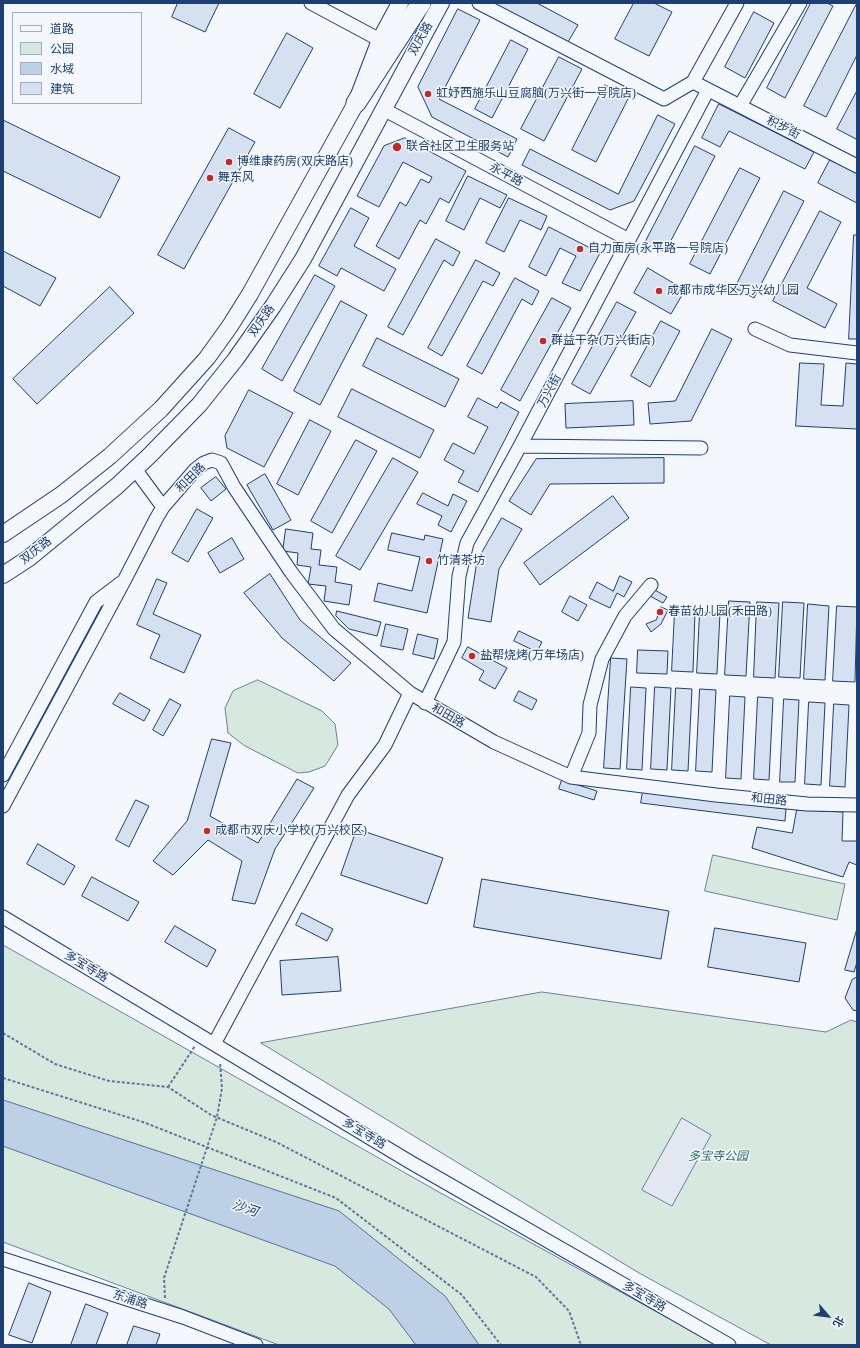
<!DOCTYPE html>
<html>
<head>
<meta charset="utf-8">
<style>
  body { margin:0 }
  #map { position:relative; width:860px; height:1348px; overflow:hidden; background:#f4f7fb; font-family:"Times New Roman","Noto Sans SC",serif }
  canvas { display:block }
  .frame { position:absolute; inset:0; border:4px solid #1d3f73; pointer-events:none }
  .legend { position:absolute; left:12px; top:12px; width:130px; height:92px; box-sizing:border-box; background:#f4f7fb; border:1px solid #9eadc5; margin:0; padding:5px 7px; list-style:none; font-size:12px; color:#1d3f73 }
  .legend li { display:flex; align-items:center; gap:8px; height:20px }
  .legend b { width:20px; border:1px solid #9eadc5 }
  .north { position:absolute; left:808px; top:1296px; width:40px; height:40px; -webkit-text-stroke:3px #f4f7fb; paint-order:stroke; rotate:118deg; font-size:11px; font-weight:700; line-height:16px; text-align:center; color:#1d3f73 }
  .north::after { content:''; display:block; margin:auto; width:14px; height:18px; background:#1d3f73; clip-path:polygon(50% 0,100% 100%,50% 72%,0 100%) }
</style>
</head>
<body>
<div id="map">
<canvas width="860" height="1348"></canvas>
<div class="frame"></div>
<ul class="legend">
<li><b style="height:5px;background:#f4f7fb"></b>道路</li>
<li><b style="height:11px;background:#d7e8df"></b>公园</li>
<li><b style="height:11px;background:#bed0e5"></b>水域</li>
<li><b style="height:11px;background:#d5e0f0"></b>建筑</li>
</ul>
<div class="north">北</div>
</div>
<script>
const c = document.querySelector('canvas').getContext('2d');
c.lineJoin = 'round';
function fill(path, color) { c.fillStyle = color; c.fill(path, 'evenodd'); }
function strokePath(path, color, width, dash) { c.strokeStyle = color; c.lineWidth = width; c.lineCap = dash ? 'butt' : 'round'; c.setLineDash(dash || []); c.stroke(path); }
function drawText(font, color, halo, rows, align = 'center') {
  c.font = font + ' "Times New Roman","Noto Sans SC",serif'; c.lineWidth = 3; c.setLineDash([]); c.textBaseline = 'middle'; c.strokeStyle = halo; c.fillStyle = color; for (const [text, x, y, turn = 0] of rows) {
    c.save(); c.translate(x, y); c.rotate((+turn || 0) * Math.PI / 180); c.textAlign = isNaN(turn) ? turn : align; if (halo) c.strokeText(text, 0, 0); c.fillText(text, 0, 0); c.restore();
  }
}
const green = new Path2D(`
  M258 680 322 711 335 724 338 745 325 766 309 772 298 773 245 746 228 733 225 708 233 691Z
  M713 855 845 884 837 920 705 891Z
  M3 945 437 1191 717 1345H479L445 1296 339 1211 3 1100Z
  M542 992 826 1032 851 1020 857 1022V1345H771L639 1273 261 1043Z
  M3 1146 335 1266 389 1309 416 1345H279L3 1242Z`);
const parking = new Path2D(`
  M682 1118 711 1135 672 1206 642 1190Z`);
const water = new Path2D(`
  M3 1100 339 1211 445 1296 479 1345H416L389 1309 335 1266 3 1146Z`);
const building = new Path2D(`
  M178 3H219L205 32 172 17Z
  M493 3H537L578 25 568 42Z
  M634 3H654L672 12 649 56 615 39Z
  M811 3H827L833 6 785 98 767 88Z
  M857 3V55L826 117 804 106Z
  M458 9 480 20 439 99 517 139 508 157 432 117 418 87Z
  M754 12 774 23 745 78 725 67Z
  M287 33 313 48 280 108 254 94Z
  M511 40 528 49 492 118 475 109Z
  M559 57 582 69 544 141 521 129Z
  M605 85 629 97 596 162 572 150Z
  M857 91V137L856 139 837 129Z
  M719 104 814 152 805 169 729 131 720 147 702 138Z
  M658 115 675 124 634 201 610 210 522 165 530 149 618 194Z
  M3 120 120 177 100 218 3 171Z
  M229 128 255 142 184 269 158 255Z
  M405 138 466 171 449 203 440 198 426 224 420 220 399 259 376 246 400 202 406 206 421 179 429 183 432 177 403 162 379 207 357 196 384 146Z
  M695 146 715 156 665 252 645 243Z
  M830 160 857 173V203L818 183Z
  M740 168 760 178 710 274 690 264Z
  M468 176 507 195 500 208 480 198 464 230 446 221Z
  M784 191 804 201 754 298 735 288Z
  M509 198 547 216 541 230 520 220 504 252 486 243Z
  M351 208 369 218 354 246 396 269 384 291 341 268 337 276 319 266Z
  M820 211 841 222 807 288 837 304 825 328 773 301Z
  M549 227 600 253 580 291 562 283 576 256 560 248 546 276 529 267Z
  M854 235H857V339H849Z
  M436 239 460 252 453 266 444 260 403 335 388 327Z
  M3 251 56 278 40 306 3 286Z
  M476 260 500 273 493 286 483 281 442 356 428 348Z
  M648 268 685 290 671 314 634 293Z
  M315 275 335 286 282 381 262 369Z
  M515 278 539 291 532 305 522 299 482 374 467 366Z
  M110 287 134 313 37 404 13 379Z
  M552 298 571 308 520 401 501 390Z
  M341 301 367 315 320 405 294 391Z
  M617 302 636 312 590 394 572 384Z
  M661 321 680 331 650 387 631 376Z
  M712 329 732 339 691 421 650 424 648 403 675 401Z
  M377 338 459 379 445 407 363 366Z
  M800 363 824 364 821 405 843 406 846 363 857 364V429L796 426Z
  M352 389 434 430 420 458 338 417Z
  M249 390 293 413 264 467 227 448 225 436Z
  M478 398 497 408 501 402 519 412 478 492 458 482 464 471 444 460 453 443 474 454 488 427 468 417Z
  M633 401 634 425 566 428 565 404Z
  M310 420 331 431 298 495 277 484Z
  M356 440 377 451 332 533 311 521Z
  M393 458 418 472 360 570 336 556Z
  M664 458V483L550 484 531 515 509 501 536 459Z
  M265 474 291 520 273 530 247 485Z
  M216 477 226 489 211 501 201 488Z
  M423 493 448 506 453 494 467 501 451 532 438 525 442 516 417 504Z
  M613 496 629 518 540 585 524 563Z
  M197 509 213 518 188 562 172 553Z
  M502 518 522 529 499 569 491 622 468 618 477 561Z
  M286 529 313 533 311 549 321 550 319 565 337 567 335 582 352 585 349 605 324 601 326 586 308 584 311 567 297 565 298 553 283 551Z
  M392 533 424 540 425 535 443 539 427 613 374 601 378 583 412 591 420 557 388 550Z
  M232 538 244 559 220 573 208 553Z
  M270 574 300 620 351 663 334 681 282 638 244 593Z
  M620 576 632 582 624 597 617 593 610 608 589 598 597 582 613 591Z
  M157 579 167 583 153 614 201 635 184 673 150 658 160 635 137 625Z
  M653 589 667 597 663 603 650 596Z
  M570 596 587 605 578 621 562 612Z
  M729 601 750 602 746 676 725 675Z
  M757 602 779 603 775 678 754 677Z
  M783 602 804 603 800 678 779 677Z
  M808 604 829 606 825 680 804 679Z
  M837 606 857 607 855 682 833 681Z
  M661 607 668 610 661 624 651 632 646 624 656 620Z
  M675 610 695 611 693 672 672 671Z
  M337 611 381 622 377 636 349 629 336 616Z
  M700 612 720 613 717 674 697 673Z
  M386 624 408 629 403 650 381 646Z
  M519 631 542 642 537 652 514 641Z
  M418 634 438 639 434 659 413 654Z
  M468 647 507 668 495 689 479 680 484 671 462 658Z
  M638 650 668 651 667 674 637 673Z
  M611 658 627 659 620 769 604 768Z
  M631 687 646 688 642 770 627 769Z
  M655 687 671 688 667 770 651 769Z
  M676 688 692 689 688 771 672 770Z
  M700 689 716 690 712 772 696 771Z
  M519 691 537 700 532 710 514 701Z
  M120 693 150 710 144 721 113 704Z
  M730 696 745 697 741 779 726 778Z
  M758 697 773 698 769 780 754 779Z
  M170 699 181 705 163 736 153 730Z
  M784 699 799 700 795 782H780Z
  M809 702 825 703 821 785 805 784Z
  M834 704 849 705 845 787 830 786Z
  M212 739 231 743 210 816 258 843 297 779 314 788 275 849 255 904 232 900 242 861 208 840 173 875 153 861 187 821Z
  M562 780 597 791 594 800 559 789Z
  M643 791 786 809 785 821 641 803Z
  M136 800 149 806 129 847 116 840Z
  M797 810 843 812 842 841H857V865L849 862 843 877 752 848 757 827 792 833Z
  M357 829 443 858 427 904 341 875Z
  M38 844 75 866 64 885 27 864Z
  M92 877 139 902 128 921 82 896Z
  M482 879 669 911 661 959 474 927Z
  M302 913 333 929 327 941 296 925Z
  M175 926 216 950 207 967 165 942Z
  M715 928 806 943 799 982 708 967Z
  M857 929V962L854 972 845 970Z
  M338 957 341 991 282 995 280 961Z
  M857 977V1011L853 1010 845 998 852 980Z
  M29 1283 51 1292 32 1343 9 1335Z
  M86 1304 108 1313 96 1345H71Z
  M134 1326 160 1334 156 1345H127Z`);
const path = new Path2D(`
  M3 1033 55 1064 109 1081 168 1087 211 1115 276 1142 536 1277 569 1311 581 1345
  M3 1078 143 1122 336 1198 462 1295 501 1345
  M168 1087 195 1046
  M165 1298 164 1278 217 1117 222 1088 220 1062`);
const minor = new Path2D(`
  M311 3 380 40
  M479 3 664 99 693 82
  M737 3 693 82 857 166
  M740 106 800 3
  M383 109 629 240
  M755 329 790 345 857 353
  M520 446 701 448
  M135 469 163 507
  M425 703 454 642 459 576 467 543 520 446 708 90
  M3 775 96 602 121 583
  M571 777 589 733 590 705 602 659 625 616 651 585
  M3 806 124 581 156 519 163 507 195 470 204 463 212 460 221 463 234 487 291 572 334 629 410 693 494 742 571 777 716 795 807 804 857 805
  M3 917 410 1162 729 1345
  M214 1044 348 795 385 745 410 693
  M3 1259 183 1317 256 1345`);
const major = new Path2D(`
  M3 534 61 495 110 456 161 409 207 358 230 326 250 294 356 103 380 40 400 3
  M3 575 29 558 117 486 149 456 199 405 235 360 273 306 303 259 441 3`);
const highway = new Path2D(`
  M356 103 421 3`);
const markers = [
  [428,94,4,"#c62828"],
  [397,147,5,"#c62828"],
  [229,162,4,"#c62828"],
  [210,178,4,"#c62828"],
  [580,249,4,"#c62828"],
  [659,291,4,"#c62828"],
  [543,341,4,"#c62828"],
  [429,561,4,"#c62828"],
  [660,612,4,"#c62828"],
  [472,656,4,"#c62828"],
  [207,831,4,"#c62828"]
];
const streetNames = [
  ["双庆路",421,39,-61],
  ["积步街",783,128,27],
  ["永平路",506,175,28],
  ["双庆路",262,321,-55],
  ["万兴街",550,391,-62],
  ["和田路",191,478,-45],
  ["双庆路",36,551,-38],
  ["和田路",448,716,30],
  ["和田路",769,800,6],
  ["多宝寺路",86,967,31],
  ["多宝寺路",364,1134,31],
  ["多宝寺路",644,1297,30],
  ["东浦路",130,1300,18]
];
const poiNames = [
  ["虹妤西施乐山豆腐脑(万兴街一号院店)",436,94],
  ["联合社区卫生服务站",406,147],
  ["博维康药房(双庆路店)",237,162],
  ["舞东风",218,178],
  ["自力面房(永平路一号院店)",588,249],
  ["成都市成华区万兴幼儿园",667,291],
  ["群益干杂(万兴街店)",551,341],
  ["竹清茶坊",437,561],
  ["春苗幼儿园(禾田路)",668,612],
  ["盐帮烧烤(万年场店)",480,656],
  ["成都市双庆小学校(万兴校区)",215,831]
];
const parkNames = [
  ["多宝寺公园",718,1157]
];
const waterNames = [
  ["沙河",245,1209,19]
];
fill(green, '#d7e8df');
strokePath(green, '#687fa3', 1);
fill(parking, '#e3e8f0');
strokePath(parking, '#687fa3', 1);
fill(water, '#bed0e5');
strokePath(water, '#687fa3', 1);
fill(building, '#d5e0f0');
strokePath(building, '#1d3f73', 1);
strokePath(minor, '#1d3f73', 15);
strokePath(major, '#1d3f73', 18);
strokePath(highway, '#1d3f73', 21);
strokePath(path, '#5e769c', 2, [3, 2]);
strokePath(minor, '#f4f7fb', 13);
strokePath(major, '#f4f7fb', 16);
strokePath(highway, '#f4f7fb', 19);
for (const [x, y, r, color] of markers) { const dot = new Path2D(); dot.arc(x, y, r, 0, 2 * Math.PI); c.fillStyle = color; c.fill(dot); strokePath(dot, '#f4f7fb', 1.5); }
drawText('12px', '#1d3f73', '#f4f7fb', streetNames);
drawText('12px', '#1d3f73', '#f4f7fb', poiNames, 'left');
drawText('italic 12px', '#2c6c60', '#f4f7fb', parkNames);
drawText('italic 13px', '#1d3f73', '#f4f7fb', waterNames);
</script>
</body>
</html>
